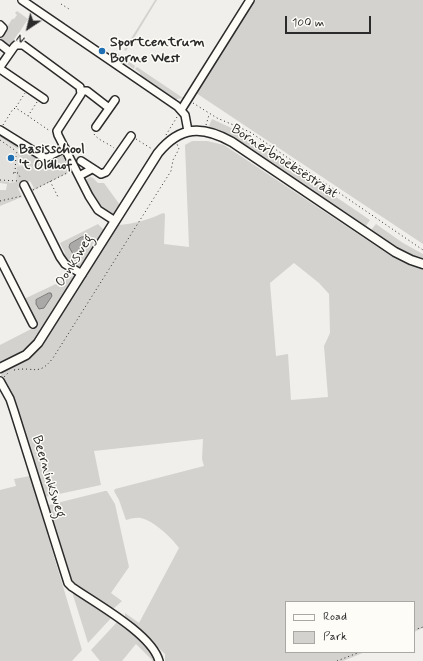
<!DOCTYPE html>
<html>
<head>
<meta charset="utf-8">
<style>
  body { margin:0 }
  #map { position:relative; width:423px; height:661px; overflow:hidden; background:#f0efeb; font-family:Mynerve,sans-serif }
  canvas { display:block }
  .legend { position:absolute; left:285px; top:601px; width:130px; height:52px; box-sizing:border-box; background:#fdfcf7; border:1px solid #a9a8a5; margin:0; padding:5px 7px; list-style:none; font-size:12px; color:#2b2b2b }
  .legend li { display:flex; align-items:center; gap:8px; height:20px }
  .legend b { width:20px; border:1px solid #a9a8a5 }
  .north { position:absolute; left:8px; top:8px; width:40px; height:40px; -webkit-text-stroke:3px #fdfcf7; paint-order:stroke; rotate:215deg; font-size:11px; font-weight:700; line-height:16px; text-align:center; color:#2b2b2b }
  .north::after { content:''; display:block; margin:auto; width:14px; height:18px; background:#2b2b2b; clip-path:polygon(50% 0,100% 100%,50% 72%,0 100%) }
  .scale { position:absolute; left:285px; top:16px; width:86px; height:18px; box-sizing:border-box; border:2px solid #2b2b2b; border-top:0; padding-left:5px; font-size:12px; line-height:14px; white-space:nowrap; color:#2b2b2b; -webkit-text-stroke:3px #fdfcf7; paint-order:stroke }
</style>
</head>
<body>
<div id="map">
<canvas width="423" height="661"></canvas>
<ul class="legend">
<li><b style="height:5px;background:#fdfcf7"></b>Road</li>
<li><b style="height:11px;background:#d3d2cf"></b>Park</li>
</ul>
<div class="north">N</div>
<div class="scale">100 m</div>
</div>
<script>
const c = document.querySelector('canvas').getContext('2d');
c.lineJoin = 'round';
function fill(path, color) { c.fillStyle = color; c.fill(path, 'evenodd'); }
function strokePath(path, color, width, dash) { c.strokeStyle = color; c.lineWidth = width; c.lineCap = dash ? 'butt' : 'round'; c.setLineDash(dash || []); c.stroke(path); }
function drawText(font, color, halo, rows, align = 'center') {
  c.font = font + ' Mynerve,sans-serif'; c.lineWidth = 3; c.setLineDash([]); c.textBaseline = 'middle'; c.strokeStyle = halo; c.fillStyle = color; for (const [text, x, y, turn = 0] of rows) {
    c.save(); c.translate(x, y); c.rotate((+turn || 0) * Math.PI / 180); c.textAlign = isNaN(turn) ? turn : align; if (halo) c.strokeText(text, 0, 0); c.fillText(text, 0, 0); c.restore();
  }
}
const built = new Path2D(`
  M0 137 20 152 27 161 17 174 16 182 14 183 0 181Z`);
const green = new Path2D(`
  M155 0H157L126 51 124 50Z
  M254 0H423V244L196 93Z
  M32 1 65 23V24L31 2Z
  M17 11 28 19 8 50 0 43V39L12 19H14L17 15 15 13Z
  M117 53 135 66 134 69 127 64 122 66 117 62 116 56Z
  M137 67 183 98 177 99 175 102 171 99V97L162 91 160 92 141 79 140 73 135 69Z
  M212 119 240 132 370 220 366 226 259 155 224 134 208 128Z
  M0 133 38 158 61 152 70 172 30 192 29 190 34 188 30 181 18 188 22 197 0 206V190H6L7 184 0 183V181L9 182V183L16 182 17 167 24 166 26 161 18 155 20 151 0 137Z
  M192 141H207L224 145 394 258 409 265 423 268V628L414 632V602H286V652H365L343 661H165V654L140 631 125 618V613L139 623 179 548C172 538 154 521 141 518 136 517 130 519 126 520L119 500 114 491 115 489 204 466 202 459 203 439 94 451 101 485 45 497 16 409 1 376 2 371 26 360 41 348 118 225C134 224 148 220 163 213L165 214 164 244 189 247 185 145ZM294 263 319 283 329 294 330 333 324 346 328 397 291 400 288 354 276 356 270 283Z
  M90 177 93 178 98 183H104L120 205 112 217 95 202 82 182Z
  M98 224 105 231 83 266 75 267 63 259 61 255 65 253 60 243ZM82 237H87L89 239 79 254 70 244Z
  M376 224 403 243 423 254V259L404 252 371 230Z
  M77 274 45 326 32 343 19 353 0 362V345L37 326 24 299ZM46 294 52 296 44 308 36 304 35 302 37 299Z
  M30 476 82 650 72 661H0V490L16 486 14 479Z
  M105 491H107L115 504 129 567 111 593 122 601 112 610 71 583 47 508 49 505Z
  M73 592 113 616 88 643 73 595Z
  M118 621 146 645 157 661H153L136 644 122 661H100L91 650Z`);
const water = new Path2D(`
  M82 237H87L89 239 79 254H73L69 247 70 244Z
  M49 293H51L52 296 44 308 39 309 36 304V300Z`);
const path = new Path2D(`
  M61 4 69 9
  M37 102 28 116 50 131
  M193 103 217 118 250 132 423 250
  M16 107 25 93
  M3 125 13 109 16 108 28 116
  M206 125 209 115
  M94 134C99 141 108 143 114 148
  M166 135 177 117
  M136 139 152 149
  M0 140 16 151
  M13 173H18L21 179
  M15 173 16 154 18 150
  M0 180 19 181
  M50 181 58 197
  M33 190 69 172
  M0 201 22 196
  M14 370C35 366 38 377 53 358L171 171 173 160 179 149 177 144
  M4 377 9 372
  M414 630 423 627
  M337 661 360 652`);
const minor = new Path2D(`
  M22 0 177 106 185 115 188 131
  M0 25 3 28 0 33
  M0 44 10 52
  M0 67 14 47 16 45H23L80 87 81 94 59 128 57 131 58 135 89 196 98 210 115 221
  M0 69 44 99
  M81 91H87L109 108
  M181 110 250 0
  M96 127 115 100
  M0 130 45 158 65 148
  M81 161 101 174 106 172 131 136
  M79 176 92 169
  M24 185 60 257 65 264 82 274
  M0 259 33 324
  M0 381 10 399 14 411 68 583 72 587C95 603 152 634 159 661`);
const major = new Path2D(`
  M0 368 26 355 38 343 158 153C180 126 202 125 232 142L395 252 411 260 423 264`);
const markers = [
  [102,51,4,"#1f6fb2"],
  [11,158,4,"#1f6fb2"]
];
const poiNames = [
  ["Sportcentrum",110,43],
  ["Borne West",110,59],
  ["Basisschool",19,150],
  ["'t Oldhof",19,166]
];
const streetNames = [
  ["Bornerbroeksestraat",284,162,33],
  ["Oonksweg",75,261,-58],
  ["Beerninksweg",48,477,73]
];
fill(built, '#e1e0dc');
fill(green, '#d3d2cf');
fill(water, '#aaa9a7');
strokePath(water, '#777775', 1);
strokePath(minor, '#2b2b2b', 10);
strokePath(major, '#2b2b2b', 11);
strokePath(path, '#2b2b2b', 1, [1, 3]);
strokePath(minor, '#fdfcf7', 7);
strokePath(major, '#fdfcf7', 8);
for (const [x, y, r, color] of markers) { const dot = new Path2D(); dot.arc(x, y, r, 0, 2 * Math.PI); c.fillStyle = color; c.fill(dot); strokePath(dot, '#fdfcf7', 1.5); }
drawText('bold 14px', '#2b2b2b', '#fdfcf7', poiNames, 'left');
drawText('14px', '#2b2b2b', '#fdfcf7', streetNames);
</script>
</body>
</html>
